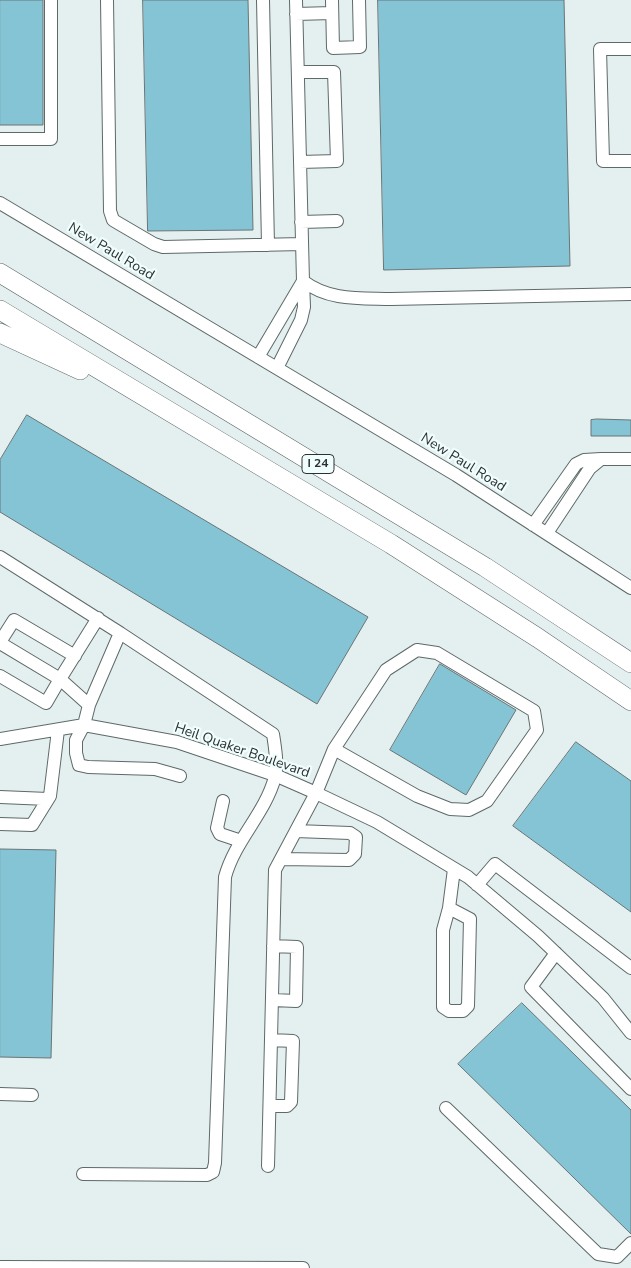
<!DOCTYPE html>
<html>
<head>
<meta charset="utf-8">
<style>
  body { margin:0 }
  canvas { display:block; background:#e3f0ef }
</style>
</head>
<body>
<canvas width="631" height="1268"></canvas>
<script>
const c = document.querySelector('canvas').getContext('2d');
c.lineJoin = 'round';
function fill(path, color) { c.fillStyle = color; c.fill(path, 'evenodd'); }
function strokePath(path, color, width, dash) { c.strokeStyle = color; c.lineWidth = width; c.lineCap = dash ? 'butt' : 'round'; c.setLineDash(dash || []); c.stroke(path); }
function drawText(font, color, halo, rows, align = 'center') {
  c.font = font + ' "Nunito Sans",sans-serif'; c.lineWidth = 4.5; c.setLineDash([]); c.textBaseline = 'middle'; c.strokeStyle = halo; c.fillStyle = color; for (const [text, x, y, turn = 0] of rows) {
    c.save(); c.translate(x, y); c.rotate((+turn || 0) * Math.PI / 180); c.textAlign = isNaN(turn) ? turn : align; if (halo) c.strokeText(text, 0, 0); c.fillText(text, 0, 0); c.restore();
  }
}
const building = new Path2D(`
  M0 0H43V125H0Z
  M143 0H248L253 230 148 231Z
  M378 0H564L570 266 384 270Z
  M27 415 368 617 317 704 0 512V460Z
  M597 419 631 420V436H591V420Z
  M440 664 516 710 466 795 390 750Z
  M576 742 631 781V912L513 826Z
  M0 849 56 850 51 1058 0 1057Z
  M522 1003 631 1110V1234L458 1064Z`);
const minor = new Path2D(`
  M107 0 110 211 113 220 118 223 154 244 163 247 302 244
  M263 0 268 245
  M296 0 303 281C329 301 360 298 391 299L631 294
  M332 0 333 48 360 47 359 0
  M296 14 332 13
  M631 49H600L603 161H631
  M298 72H334L337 161 300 162
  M0 139H51V0
  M0 203 456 475 631 588
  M301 222 337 221
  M258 357 303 281 304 307 301 320 277 368
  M601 459H631
  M533 525 576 464 584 460 601 459 590 468 547 533
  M0 557 120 633
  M0 642 14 620 75 656
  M0 643 60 679 46 703 0 676
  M89 705 60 679 98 618
  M0 739 84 725 177 742 275 775 316 793 377 822 468 877 538 936 603 998 631 1033
  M0 797 48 799
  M223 801 217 828 220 834 241 841
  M0 824 32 825 50 796 58 730
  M281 859 349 860 355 854 356 837 350 833 296 831
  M477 885 495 864 631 968
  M449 908 470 919 468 1006 463 1011H449L443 1007V930L449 908 454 869
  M556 953 531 987 631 1089
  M273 1000 296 1001 297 947 273 946
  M0 1094 32 1095
  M270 1106H287L291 1102 293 1041 271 1040
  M446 1108 598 1254 617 1257 631 1243
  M268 1166 275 870 316 793 334 749 386 670 417 650 437 653 534 711 537 730 487 801 469 810 450 809 417 796 334 749
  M83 1174 207 1175 213 1172 215 1163 225 877C235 840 265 814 275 777 278 764 275 747 273 734L120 633 89 705 84 725 76 740V753L79 765 88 767 155 769 180 776
  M0 1267 303 1268`);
const highway = new Path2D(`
  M0 273 485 567 631 663
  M0 310 391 544 538 638 631 701
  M0 333 80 370`);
const shields = [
  [318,464,32]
];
const shieldNames = [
  ["I 24",318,464]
];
const streetNames = [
  ["New Paul Road",111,252,31],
  ["New Paul Road",463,463,32],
  ["Heil Quaker Boulevard",242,751,19]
];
fill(building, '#84c4d4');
strokePath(building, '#6a7577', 1);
strokePath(minor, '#5e6968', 14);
strokePath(highway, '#5e6968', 20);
strokePath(minor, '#fff', 12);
strokePath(highway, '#fff', 19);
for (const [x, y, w] of shields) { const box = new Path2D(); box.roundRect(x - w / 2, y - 9.5, w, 19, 4); c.fillStyle = '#f0fdfd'; c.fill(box); strokePath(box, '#2c3030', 1); }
drawText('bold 12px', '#2c3030', null, shieldNames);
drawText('14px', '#2c3030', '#f0fdfd', streetNames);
</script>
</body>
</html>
